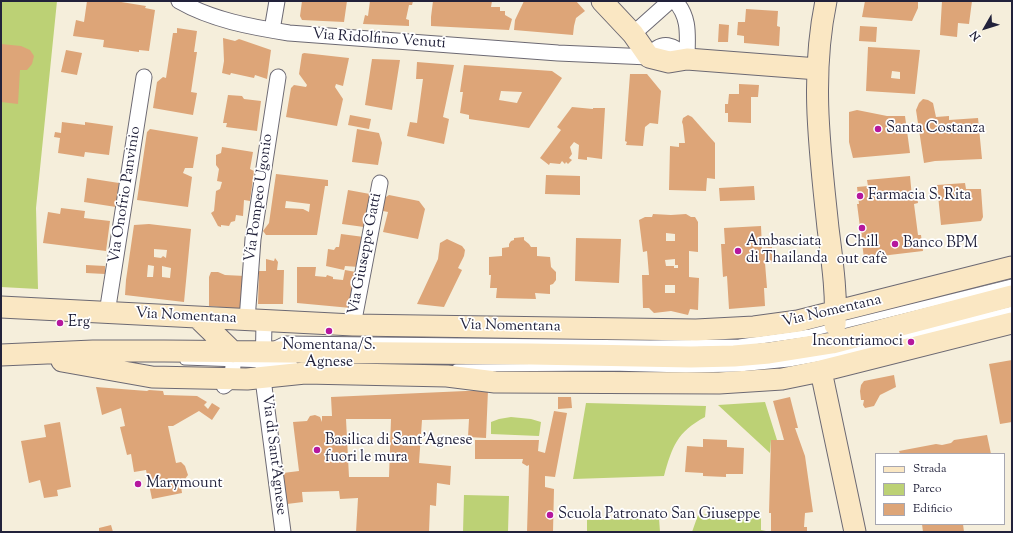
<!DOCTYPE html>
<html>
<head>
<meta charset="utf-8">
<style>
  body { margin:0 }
  #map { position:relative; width:1013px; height:533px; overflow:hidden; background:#f5eedb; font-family:"Sorts Mill Goudy",serif }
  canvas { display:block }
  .frame { position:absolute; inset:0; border:2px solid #22223b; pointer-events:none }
  .legend { position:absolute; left:875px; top:453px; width:130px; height:72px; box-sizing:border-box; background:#fff; border:1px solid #a7a7b1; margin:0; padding:5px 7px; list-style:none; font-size:12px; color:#22223b }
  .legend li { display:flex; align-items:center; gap:8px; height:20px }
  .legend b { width:20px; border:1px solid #a7a7b1 }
  .north { position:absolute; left:965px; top:8px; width:40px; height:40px; -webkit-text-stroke:3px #fff; paint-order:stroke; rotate:231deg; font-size:11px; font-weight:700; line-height:16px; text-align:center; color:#22223b }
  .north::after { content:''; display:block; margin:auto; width:14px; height:18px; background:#22223b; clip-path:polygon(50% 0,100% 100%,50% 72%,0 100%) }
</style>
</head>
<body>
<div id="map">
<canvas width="1013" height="533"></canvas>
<div class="frame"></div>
<ul class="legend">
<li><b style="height:5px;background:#fae7c3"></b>Strada</li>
<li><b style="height:11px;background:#bcd175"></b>Parco</li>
<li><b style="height:11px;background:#dda578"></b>Edificio</li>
</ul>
<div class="north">N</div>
</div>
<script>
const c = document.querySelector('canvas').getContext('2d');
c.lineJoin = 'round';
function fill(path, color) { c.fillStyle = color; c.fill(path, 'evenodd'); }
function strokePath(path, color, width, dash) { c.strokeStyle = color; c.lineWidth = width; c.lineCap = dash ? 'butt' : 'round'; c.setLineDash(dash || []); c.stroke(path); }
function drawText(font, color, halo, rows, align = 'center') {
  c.font = font + ' "Sorts Mill Goudy",serif'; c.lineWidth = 3.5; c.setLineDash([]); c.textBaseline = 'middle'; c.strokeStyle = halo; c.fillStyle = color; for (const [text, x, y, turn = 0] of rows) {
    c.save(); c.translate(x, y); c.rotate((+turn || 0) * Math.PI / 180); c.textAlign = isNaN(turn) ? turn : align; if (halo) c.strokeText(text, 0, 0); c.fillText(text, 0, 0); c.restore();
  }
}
const green = new Path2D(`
  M1 1H57L36 208 38 289 1 287Z
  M765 402 777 440H771L770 453 718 405Z
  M586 403 706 406 705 417C677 432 672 447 664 476L573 479Z
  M511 417 531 419 541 422 539 436 491 434V422L499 419Z
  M464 495 509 496 508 532H463Z
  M761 511V530L766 531V532H692L698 515Z
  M659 518 660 532H587V520Z`);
const building = new Path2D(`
  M87 1 109 2V1H115L146 6 145 8 155 10 149 51 139 50V52L103 47 104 40 73 36 76 20 84 22Z
  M302 1H347L344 22 302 20 300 16Z
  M370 1H413L412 5H409L406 19 409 20V26L363 24 365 15 368 16Z
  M433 1H492L491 7H500V11H505V15L512 19 509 30 431 26V17Z
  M524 1H576L585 11 576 18 574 26 573 35 514 30 515 20Z
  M865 1H918V8L912 21 862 17Z
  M942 1H972L969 24 958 23 957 37 940 35Z
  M746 9 778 11 777 26 780 27 779 46 744 43V36L737 35 738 22H745Z
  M719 24 729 25 728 42H718Z
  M860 26 877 27 876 42 859 41Z
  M177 28 197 31 194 52H197L191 92 197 93 193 115 153 108 157 82 163 77 166 78 173 33H177Z
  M223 38 235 41 239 39 271 50 267 79 255 75 254 78 231 73 230 75 222 73 224 61Z
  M1 44 21 46 30 50 34 56 32 64 27 70H20L18 104 1 102Z
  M868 47 920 50 915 94 866 91ZM892 71 900 72V79L891 78Z
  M66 50 82 53 77 75 61 72Z
  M304 53 349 58 343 86 336 84 335 87 343 99 337 126 286 117 291 88 294 85 306 87 307 85 299 74 302 54Z
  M372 59 400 60 392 110 365 105Z
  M417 62 454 65 443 117 449 119 444 144 407 136 410 122 417 123 423 79H416Z
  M464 65 552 71 562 78 529 128 469 119V115L460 113 463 92H460ZM501 91 522 92 517 103 499 100Z
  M630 74H647L661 91 658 124 650 123 645 127 643 146 626 145 627 142 625 141Z
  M739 84 759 85 758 97H751V123L728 122V113H725V104H728L729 94H739Z
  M228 95 242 96 244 99 261 101 257 131 226 127 227 123H223Z
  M923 99 928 100 933 103 936 117 949 116V120L978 118 982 159 935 161 924 163 916 110 919 103Z
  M572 107 593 109V108H605L602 159 587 157V160L578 159 579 145 574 142 570 147 572 154 569 158 572 160 568 164 566 162 565 164 562 161 560 164 550 163 549 165 540 158 561 130 557 127Z
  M857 110 887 116H905L910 153 853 158 849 142V112Z
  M350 115 371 119 369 129 348 125Z
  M688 115 692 117 715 143V179L707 178 706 191 669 190 670 146 679 147V143H685L683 125 682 122 683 118Z
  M62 122 85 125V122L113 126 109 155 85 152 84 157 58 153 60 138 54 137 55 132 61 133Z
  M150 129 198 137 193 168H185L183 173 192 177 188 207 137 200 147 132Z
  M357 129 379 133 382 143 378 165 352 162Z
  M222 147 253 152 250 169 254 171 250 201 244 200 243 216 236 215 235 221 231 222 229 226 221 225V227L218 226 211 213 214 211 216 191 220 189 222 182 217 181 219 169 216 165V155L221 153Z
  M276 174 328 180V186H325L317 235H266L263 231 269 223ZM286 201 310 204 309 212 303 209 285 208Z
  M546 175 580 176V195L545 194Z
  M910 176 912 197 917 196 918 203 914 204 918 235H921L923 251 864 258 857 204H859L857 187 868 186 867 180Z
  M87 178 119 183 116 207 84 202Z
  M965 183 966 189H981L983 217 981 221 941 225 937 185Z
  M754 186 755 200 720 201 719 188Z
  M348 190 370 194 364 227 342 224Z
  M389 195 419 201 425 209 418 239 383 232 388 212 378 210 380 197H386Z
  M61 208 85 211 84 218 110 221 106 251 43 243 48 212 60 214Z
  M653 214 671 215 686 214 691 217H695L698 222V252L689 251V277L699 278 698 310 690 309 688 315 671 311 654 313 649 308H643L642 275H649L647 251 643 252 639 220 645 217H652ZM666 233 675 234V241H666ZM675 259V265H678V268H674V266H666L665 260ZM665 285H675V293H665Z
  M149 224 191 229 184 302 125 295 126 280 134 225ZM154 249 167 250 166 258 163 256 161 258 154 257ZM148 265 154 266 153 277H147ZM162 266 171 268 170 278 162 277Z
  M761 226 762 248 772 247 773 263H765L767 288H764L765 306 729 309 727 276 723 277 721 244H725L724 228Z
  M341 234 364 237 359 267 345 266 344 270 326 266 328 249 334 250 336 247H339Z
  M524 237V240L529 244 531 247H537V256L550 257 551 267 556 272V280L553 284 550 285V294L535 293 536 299 496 298 497 288H490L491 275H489V257L502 256V248L509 247V244L511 241 514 240V238Z
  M576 238 621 239 619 283 575 281Z
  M447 239 462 246 465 250 464 256 458 268 462 270 444 307 417 304 438 259 440 243Z
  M275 258 278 262 277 270H284L283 304H258L259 271H266V259L274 261Z
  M86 265 105 266V274L86 273Z
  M297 267H316L315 276 326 277 327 275 333 277V279L343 280 345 270 356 272 351 308 297 303Z
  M211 272H218L225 275 245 276 242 309 209 306V277Z
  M1012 360V422L1000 424 989 364Z
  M894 375 896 387 880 395 874 406 865 408 863 405 864 400H861L860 391 861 385 864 381Z
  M96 387 147 391 149 390 163 391 164 395 197 396 207 402 204 405 208 409 212 403 220 408 212 420 199 411 173 426H168L176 463 181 462 185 466 188 475 185 479 180 480 182 493 152 499 146 470 134 472 131 454 127 455 120 427 125 426 121 408 102 415Z
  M488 390 486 438 468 437 469 419 422 420 419 463 451 466 450 485 437 483 436 506 430 505 429 532H356L358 498 340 499 339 491 302 492 303 502 287 504 283 473 299 471 293 422 307 421 310 416 315 415 320 417 322 422V416H332L331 397ZM346 419H391L389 477H349Z
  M558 397H571L572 408 558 409Z
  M790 397 798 428H795L805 456 813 512 805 513 804 527H807V532H771V513H769L771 440H784L773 401Z
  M554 411 567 413 555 477 545 476V487L554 489 553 532H527L529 465 527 466 522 463 523 459H475V440H539L538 451 545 453Z
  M60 422 71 487 57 490 58 496 44 498 40 480 29 483 21 441 46 437 44 425Z
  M987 435 991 454H900L899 451 936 444 942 445 951 443 954 440Z
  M703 439 727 440V447L744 448 743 474H726V477L703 476V473L685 472 687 446 703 447Z
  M922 524H963L964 532H923Z
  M111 525 113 532H99V528Z`);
const lane = new Path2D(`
  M273 346 285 340 650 344 739 343 810 333 1012 283
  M184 361 294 365
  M456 368 610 367 686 369 739 368 789 363 828 356 1012 310`);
const street = new Path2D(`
  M179 1C212 20 251 27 289 33L558 53 649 57C661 39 675 44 687 59
  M675 1C691 18 687 38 687 59
  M272 30 277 1
  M633 34 670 1
  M107 313 144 77
  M247 320 253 239 278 77
  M264 321 263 379 283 532
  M353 325 380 183
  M224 386C235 378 233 363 233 352`);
const secondary = new Path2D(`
  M602 1 633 34 649 57 669 62 687 59 818 69
  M826 1C810 78 820 151 828 228 832 260 837 293 835 325
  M1 307 353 325 696 330 754 327 798 321 1012 267
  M197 317 233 352
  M1 355 93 351H164L531 354 691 357 734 356 769 353 832 343 1012 296
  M62 361 152 377 247 379 305 373 447 376 495 382 719 383 782 379 821 371 1012 323
  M821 371 855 532`);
const markers = [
  [878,129,4,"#b5179e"],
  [860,196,4,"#b5179e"],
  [862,228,4,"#b5179e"],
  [895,244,4,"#b5179e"],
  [738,251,4,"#b5179e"],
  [60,323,4,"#b5179e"],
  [329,331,4,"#b5179e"],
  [911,342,4,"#b5179e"],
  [317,450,4,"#b5179e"],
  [138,484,4,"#b5179e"],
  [550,515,4,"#b5179e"]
];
const streetNames = [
  ["Via Ridolfino Venuti",379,40,4],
  ["Via Onofrio Panvinio",126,195,-81],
  ["Via Pompeo Ugonio",260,198,-82],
  ["Via Giuseppe Gatti",366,254,-79],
  ["Via Nomentana",832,312,-13],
  ["Via Nomentana",186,317,3],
  ["Via Nomentana",510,327,1],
  ["Via di Sant'Agnese",273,455,83]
];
const poiNames = [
  ["Santa Costanza",886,129],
  ["Farmacia S. Rita",868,196],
  ["Ambasciata",746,242],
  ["di Thailanda",746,259],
  ["Chill",862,243,"center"],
  ["out cafè",862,260,"center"],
  ["Banco BPM",903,244],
  ["Erg",68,323],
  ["Incontriamoci",903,342,"right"],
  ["Nomentana/S.",329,346,"center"],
  ["Agnese",329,363,"center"],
  ["Basilica di Sant'Agnese",325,441],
  ["fuori le mura",325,458],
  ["Marymount",146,484],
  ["Scuola Patronato San Giuseppe",558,515]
];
fill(green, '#bcd175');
fill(building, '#dda578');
strokePath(lane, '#6c6973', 9);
strokePath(street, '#6c6973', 17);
strokePath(secondary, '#6c6973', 23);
strokePath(lane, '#fff', 7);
strokePath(street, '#fff', 15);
strokePath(secondary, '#fae7c3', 21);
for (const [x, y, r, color] of markers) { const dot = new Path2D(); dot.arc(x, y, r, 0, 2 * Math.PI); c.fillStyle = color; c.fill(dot); strokePath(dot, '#fff', 1.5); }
drawText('15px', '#22223b', '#fff', streetNames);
drawText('15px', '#22223b', '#fff', poiNames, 'left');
</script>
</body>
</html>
